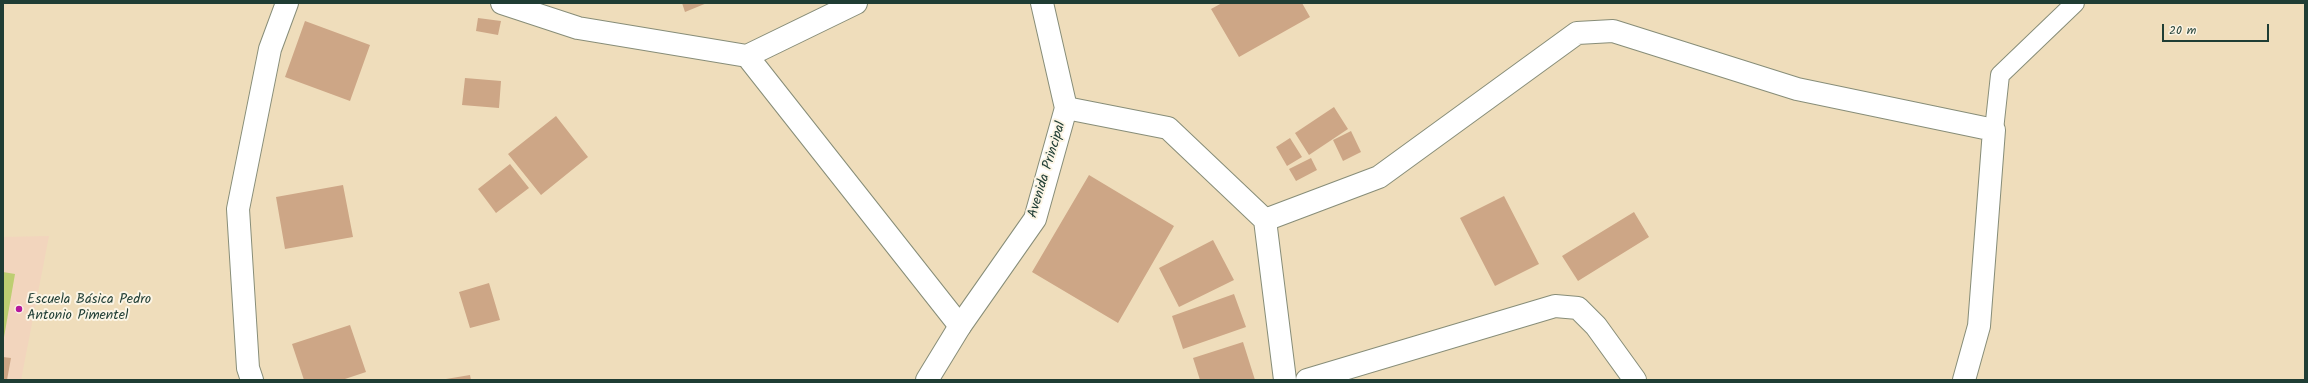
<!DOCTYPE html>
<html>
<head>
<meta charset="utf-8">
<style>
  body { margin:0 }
  #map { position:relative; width:2308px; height:383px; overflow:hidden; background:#efddbb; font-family:Kalam,sans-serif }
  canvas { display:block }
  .frame { position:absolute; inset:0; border:4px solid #1f3d34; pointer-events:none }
  .scale { position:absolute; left:2162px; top:24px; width:107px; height:18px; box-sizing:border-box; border:2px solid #1f3d34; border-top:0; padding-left:5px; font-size:12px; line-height:14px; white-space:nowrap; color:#1f3d34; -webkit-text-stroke:3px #fcf5e5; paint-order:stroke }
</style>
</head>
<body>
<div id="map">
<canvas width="2308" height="383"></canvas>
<div class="frame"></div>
<div class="scale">20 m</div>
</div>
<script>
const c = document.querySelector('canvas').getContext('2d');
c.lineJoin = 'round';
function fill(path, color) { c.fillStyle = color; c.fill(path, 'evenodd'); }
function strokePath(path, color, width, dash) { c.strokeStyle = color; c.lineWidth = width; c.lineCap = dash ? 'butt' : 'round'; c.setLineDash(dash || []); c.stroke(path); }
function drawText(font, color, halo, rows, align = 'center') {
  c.font = font + ' Kalam,sans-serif'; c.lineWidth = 4; c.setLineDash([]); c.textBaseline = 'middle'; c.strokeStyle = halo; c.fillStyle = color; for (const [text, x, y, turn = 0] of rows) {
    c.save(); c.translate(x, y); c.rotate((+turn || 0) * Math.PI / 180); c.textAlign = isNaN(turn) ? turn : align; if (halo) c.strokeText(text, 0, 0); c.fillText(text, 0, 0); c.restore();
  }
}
const built = new Path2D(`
  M49 236 21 380H3V237Z`);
const green = new Path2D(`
  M3 272 15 274 3 343Z`);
const building = new Path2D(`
  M682 3H707L685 12Z
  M1222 3H1302L1310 17 1239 57 1211 9Z
  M478 18 501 21 498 35 476 31Z
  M305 21 370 45 350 101 285 77Z
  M465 78 501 81 499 108 462 105Z
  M1334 107 1348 129 1309 155 1295 133Z
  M556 116 588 157 541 195 508 154Z
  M1351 131 1361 152 1343 161 1333 140Z
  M1290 138 1302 157 1287 166 1276 147Z
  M1311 158 1317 170 1296 181 1289 169Z
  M510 164 529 188 496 213 478 189Z
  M1089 175 1174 226 1118 323 1032 272Z
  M343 185 353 237 285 249 276 197Z
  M1504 196 1539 264 1495 286 1460 218Z
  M1634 212 1649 237 1578 281 1562 256Z
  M1213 240 1234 280 1179 307 1159 268Z
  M489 283 500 320 470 328 459 292Z
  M1234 294 1246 327 1183 349 1172 316Z
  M350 325 366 372 342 380H304L292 344Z
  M1243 342 1255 380H1200L1193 358Z
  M3 357 11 358 7 380H3Z
  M470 375 471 380H446V379Z`);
const lane = new Path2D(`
  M1994 130 2000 75 2075 3`);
const street = new Path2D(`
  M502 3 578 28 747 56 856 3
  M747 56 960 326
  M1066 108 1168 128 1265 220 1285 380
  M1265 220 1379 177 1577 33 1613 31 1797 89 1994 130 1979 326 1964 380
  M252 380 248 368 238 209 270 49 287 3
  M1307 380 1555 306 1578 308 1596 326 1635 380`);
const secondary = new Path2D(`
  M927 380 960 326 1035 219 1066 108 1042 3`);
const markers = [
  [19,309,4,"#b5179e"]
];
const streetNames = [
  ["Avenida Principal",1048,170,-73]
];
const poiNames = [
  ["Escuela Básica Pedro",27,301],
  ["Antonio Pimentel",27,317]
];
fill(built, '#f2d5bd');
fill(green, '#bdce71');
fill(building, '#cda686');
strokePath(lane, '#878d78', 20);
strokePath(street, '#878d78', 24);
strokePath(secondary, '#878d78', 24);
strokePath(lane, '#fff', 18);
strokePath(street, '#fff', 22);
strokePath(secondary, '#fff', 22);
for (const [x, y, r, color] of markers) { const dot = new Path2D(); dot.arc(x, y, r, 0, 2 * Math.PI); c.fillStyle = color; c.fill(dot); strokePath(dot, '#fcf5e5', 1.5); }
drawText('14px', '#1f3d34', '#fcf5e5', streetNames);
drawText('14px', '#1f3d34', '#fcf5e5', poiNames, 'left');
</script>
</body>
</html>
